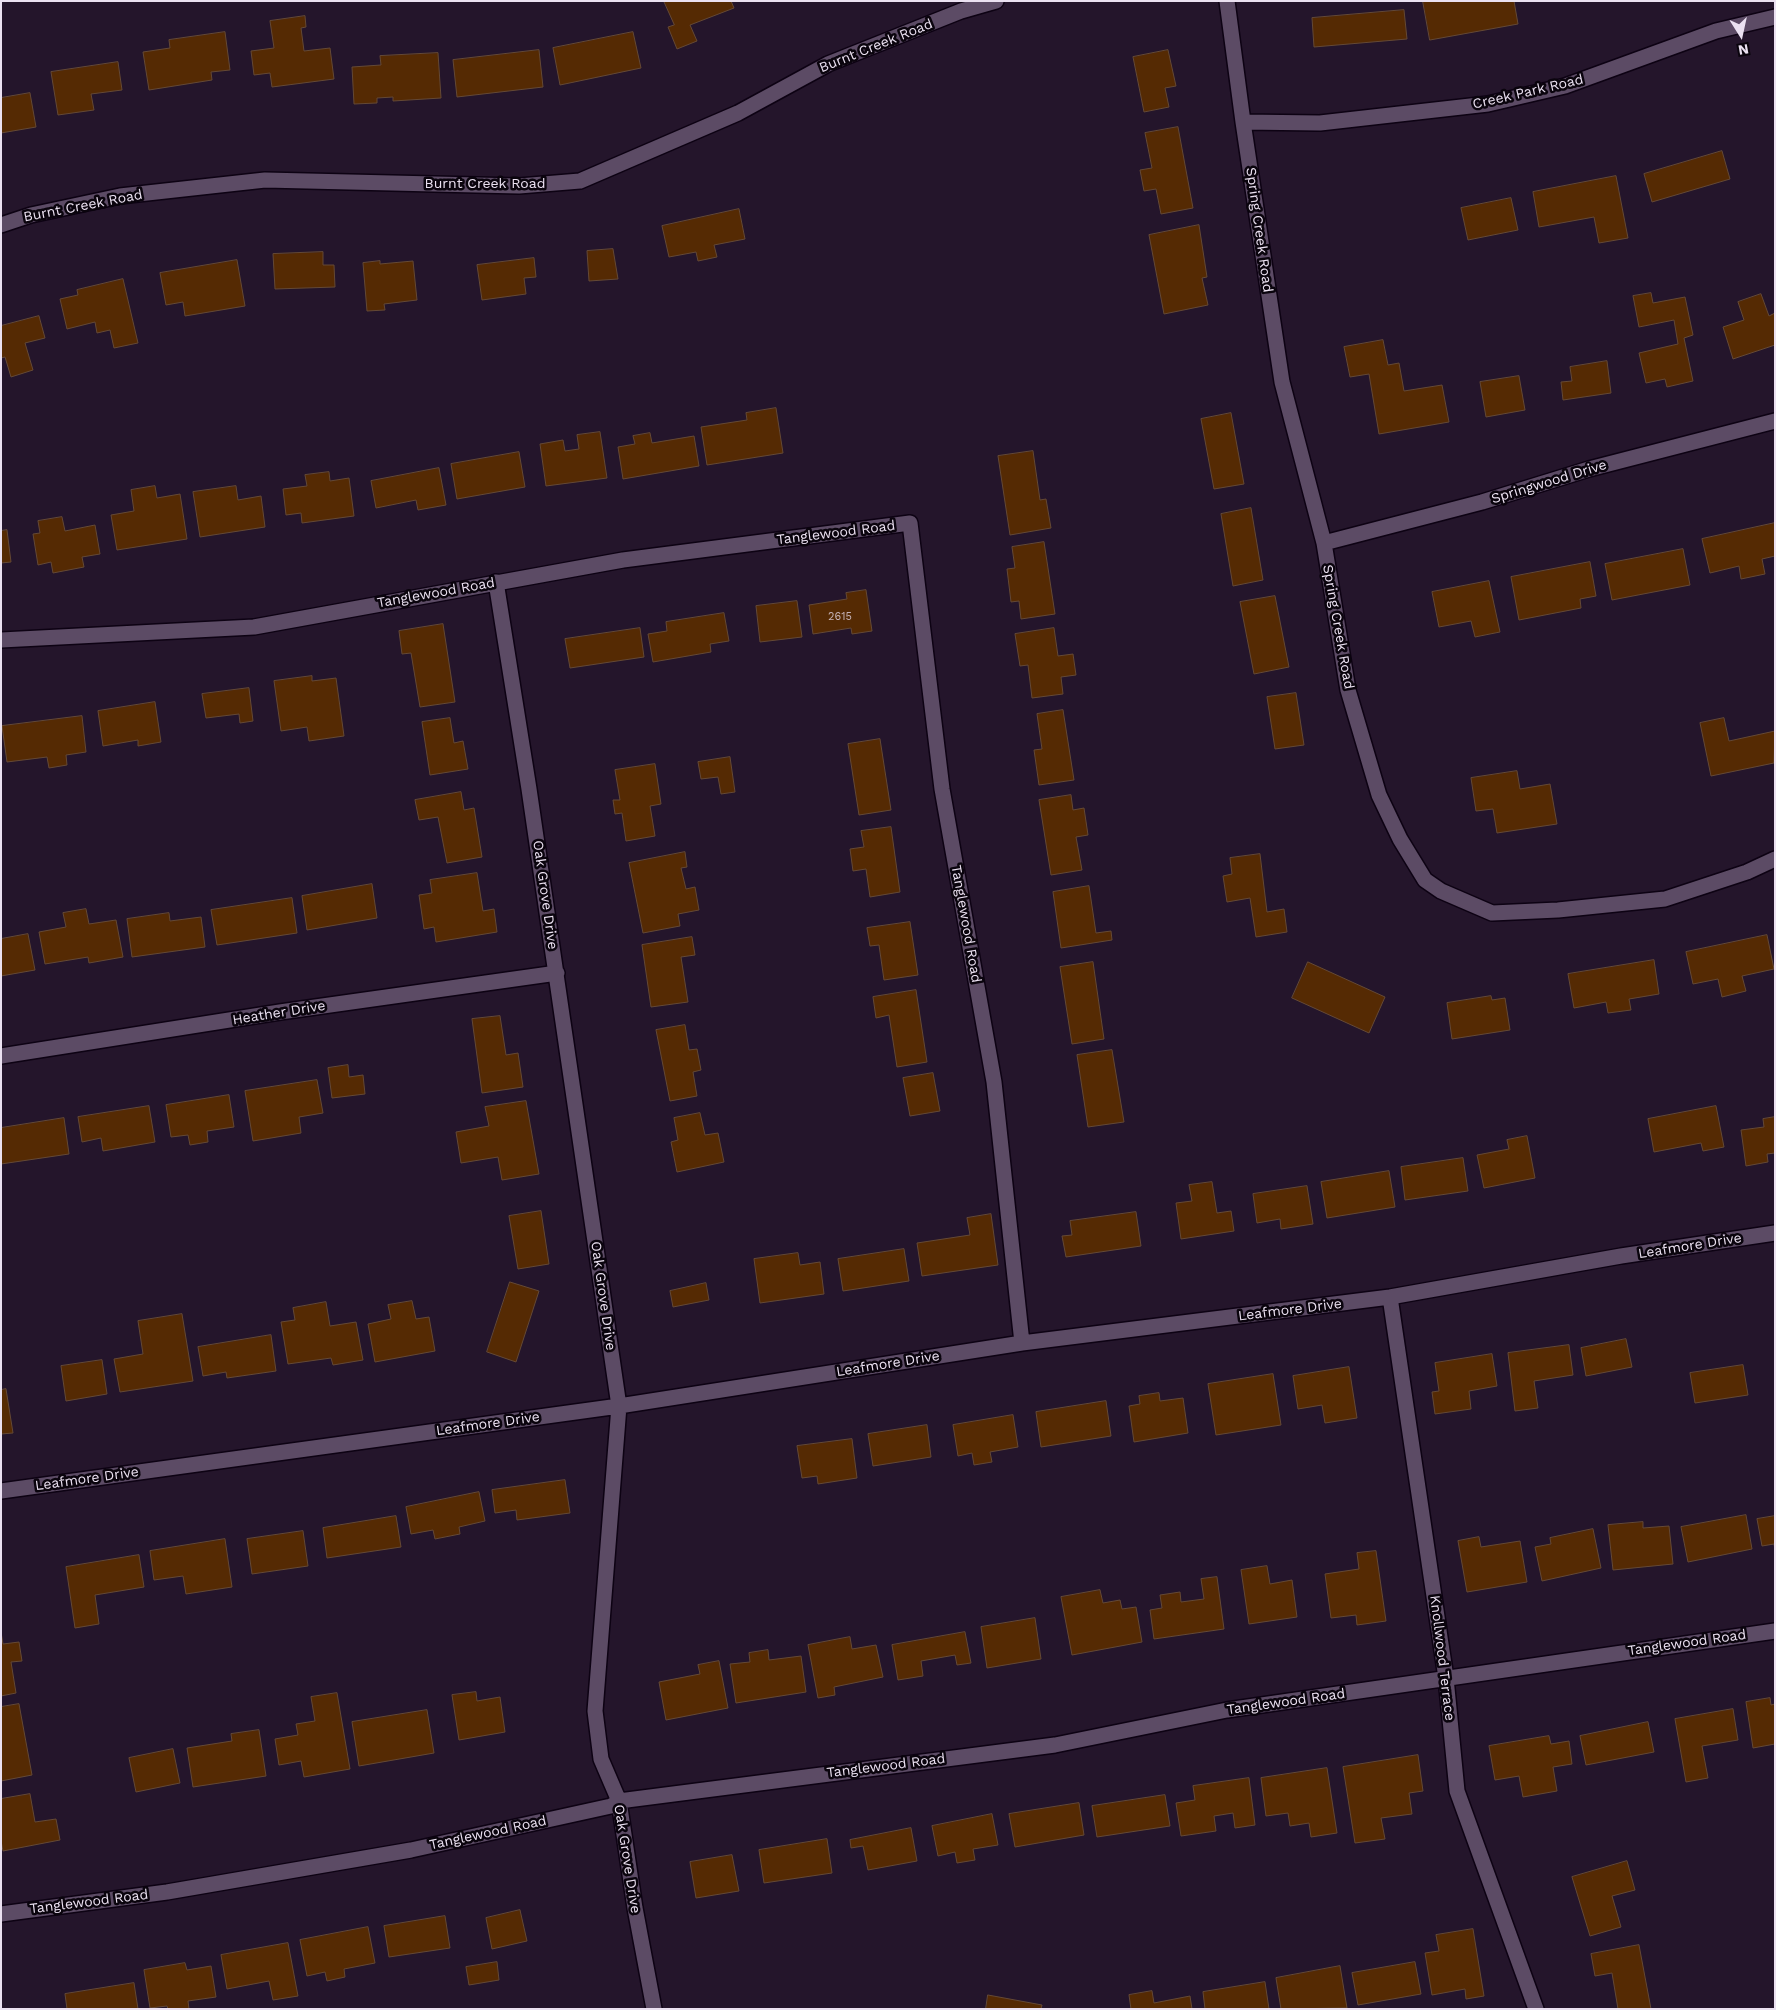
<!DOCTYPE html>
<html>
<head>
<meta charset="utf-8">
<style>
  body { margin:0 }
  #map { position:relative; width:1776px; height:2010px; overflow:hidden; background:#24152b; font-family:"Work Sans",sans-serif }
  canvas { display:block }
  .frame { position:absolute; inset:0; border:2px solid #ebe1f1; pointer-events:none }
  .north { position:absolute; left:1716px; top:10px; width:50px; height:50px; -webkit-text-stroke:4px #0a040d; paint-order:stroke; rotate:170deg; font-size:14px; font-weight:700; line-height:20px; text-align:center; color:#ebe1f1 }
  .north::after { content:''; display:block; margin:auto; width:18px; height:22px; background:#ebe1f1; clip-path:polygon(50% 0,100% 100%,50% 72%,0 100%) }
</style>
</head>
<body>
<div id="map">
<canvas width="1776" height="2010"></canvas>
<div class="frame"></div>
<div class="north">N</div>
</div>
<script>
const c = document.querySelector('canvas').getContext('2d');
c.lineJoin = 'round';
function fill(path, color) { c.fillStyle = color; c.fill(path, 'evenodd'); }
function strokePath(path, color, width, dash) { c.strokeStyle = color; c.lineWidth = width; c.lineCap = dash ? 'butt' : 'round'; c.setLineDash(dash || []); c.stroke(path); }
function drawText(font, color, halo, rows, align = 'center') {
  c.font = font + ' "Work Sans",sans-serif'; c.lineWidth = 5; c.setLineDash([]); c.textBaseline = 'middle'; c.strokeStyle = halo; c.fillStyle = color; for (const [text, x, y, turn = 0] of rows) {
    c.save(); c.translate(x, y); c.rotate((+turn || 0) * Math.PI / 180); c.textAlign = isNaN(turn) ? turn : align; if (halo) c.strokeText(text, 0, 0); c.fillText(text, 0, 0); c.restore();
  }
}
const building = new Path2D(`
  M664 1H731L734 8 690 25 697 41 677 49 668 27 674 25Z
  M1423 1H1514L1518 24 1430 40Z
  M1404 10 1407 39 1314 47 1312 18Z
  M305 16 306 27 301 28 304 51 330 48 334 79 272 87 270 73 254 75 251 51 274 48 270 21Z
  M225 32 230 70 211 72 212 80 149 90 143 52 170 48 169 40Z
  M633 32 641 68 560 85 553 48Z
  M539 50 543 87 457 97 453 60Z
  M1168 50 1176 86 1165 88 1169 107 1144 112 1133 57Z
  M438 53 441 98 393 101V97L377 98V103L354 104 352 67 381 65 380 56Z
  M118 62 122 90 91 94 94 110 58 115 51 72Z
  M30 93 36 127 1 133V98Z
  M1178 127 1193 208 1161 214 1156 189 1144 191 1140 170 1152 168 1145 133Z
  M1722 151 1730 179 1652 202 1644 174Z
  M1616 176 1628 238 1599 243 1594 217 1539 227 1533 192Z
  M1511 198 1518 230 1468 240 1461 208Z
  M739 209 745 239 714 245 717 257 698 261 696 252 669 257 662 226Z
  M1199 225 1207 277 1202 278 1208 305 1164 314 1149 235Z
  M613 249 618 279 589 281 587 251Z
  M323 252V265H334L335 287 275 289 273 254Z
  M534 258 536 277 524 278 526 294 482 300 477 265Z
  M237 260 245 306 185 316 183 302 166 305 160 273Z
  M380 261V264L413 261 417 300 384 304 385 310 367 311 363 263Z
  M123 279 138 343 114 348 110 330 97 333 95 322 67 329 60 299 78 295 77 290Z
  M1651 293 1653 303 1685 297 1693 335 1684 338 1693 381 1667 387 1665 379 1646 383 1639 353 1678 344 1674 320 1639 327 1633 296Z
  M1761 294 1769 316 1775 313V345L1733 359 1723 327 1744 320 1738 302Z
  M39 316 45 338 25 343 33 370 11 377 5 357 1 358V326Z
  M1383 340 1388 365 1399 363 1404 391 1442 385 1449 422 1379 434 1369 374 1350 377 1344 347Z
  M1607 361 1611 393 1563 400 1561 382 1572 381 1570 367Z
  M1519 376 1525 410 1486 417 1480 382Z
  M776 408 783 453 707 465 701 427 747 420 746 413Z
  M1231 413 1244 484 1214 489 1201 419Z
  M600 432 607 478 546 486 540 444 563 440 565 451 579 449 577 435Z
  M650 433 652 443 694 436 699 466 623 479 618 447 635 444 633 436Z
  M1033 451 1040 500 1046 499 1051 528 1010 535 998 456Z
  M519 452 525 487 457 499 451 464Z
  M439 468 446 505 418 510 416 500 376 508 371 481Z
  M329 472 330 481 349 478 354 516 302 523 301 513 286 515 283 489 307 486 305 475Z
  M155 486 157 498 180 494 187 539 117 550 111 515 134 511 131 490Z
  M236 486 238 500 261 496 265 527 200 537 193 492Z
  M1251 508 1263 580 1233 586 1221 514Z
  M62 517 65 531 95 525 100 554 82 557 84 567 53 573 51 562 38 565 33 534 40 533 38 521Z
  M1775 523V556L1762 559 1765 574 1741 579 1739 566 1710 573 1702 539Z
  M7 530 11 562 1 563V531Z
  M1044 542 1055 614 1021 619 1019 601 1011 602 1007 569 1015 568 1012 547Z
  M1683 549 1690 585 1612 600 1605 564Z
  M1590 562 1596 596 1580 599 1581 608 1519 620 1511 577Z
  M1489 581 1500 632 1475 637 1471 621 1439 627 1432 592Z
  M866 590 872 631 852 634 851 628 813 634 809 605 847 599 846 593Z
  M1275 596 1289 667 1254 674 1240 602Z
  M797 601 802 637 760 642 756 606Z
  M724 613 729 641 710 644 711 652 653 662 648 634 667 631 666 622Z
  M443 624 455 702 420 707 411 653 402 654 399 631Z
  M640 628 644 657 570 668 565 639Z
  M1054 628 1058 656 1073 654 1076 675 1061 677 1063 694 1032 698 1028 665 1020 666 1015 634Z
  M312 676V681L336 678 344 736 309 741 307 727 281 731 274 681Z
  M249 688 253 721 240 723 239 714 206 718 202 694Z
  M1296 693 1304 745 1275 749 1267 697Z
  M155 702 161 742 138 746V740L103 746 98 711Z
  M1063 710 1074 780 1039 785 1034 750 1042 749 1037 714Z
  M82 716 86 752 66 755 67 765 49 768 47 757 7 762 2 726Z
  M450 718 454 743 463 741 468 769 430 775 422 722Z
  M1724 718 1729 741 1775 731 1774 763 1711 776 1700 723Z
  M880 739 891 810 859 815 848 744Z
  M730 757 735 792 721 794 718 777 701 779 698 762Z
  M655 764 661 804 650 806 655 836 626 841 622 813 615 814 613 800H620L615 770Z
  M1517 771 1520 789 1550 784 1557 824 1497 833 1493 809 1476 811 1471 778Z
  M461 792 464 810 474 808 482 857 447 863 438 817 419 820 415 800Z
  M1071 795 1073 810 1084 808 1088 835 1076 837 1082 870 1051 875 1039 800Z
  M891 827 900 892 870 897 866 869 853 871 850 849 864 847 861 831Z
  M685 852 687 867 681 868 686 889 695 887 699 910 678 914 680 926 643 933 629 863Z
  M1260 854 1267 912 1284 909 1287 932 1256 937 1250 898 1227 902 1223 876 1232 874 1230 858Z
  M477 873 483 911 494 909 497 932 436 942 434 927 424 929 419 895 432 893 430 880Z
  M372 884 377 918 307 930 302 896Z
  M1089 886 1096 933 1111 931 1112 940 1061 948 1053 892Z
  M292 898 297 933 217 945 211 910Z
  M86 909 89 924 116 920 123 957 89 963 88 957 45 964 39 932 66 927 63 913Z
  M169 913 170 921 201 917 205 947 132 957 127 919Z
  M910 922 918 975 884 980 879 945 870 946 867 928Z
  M28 934 35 970 1 976V939Z
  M1767 935 1774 969 1742 976 1746 991 1722 997 1718 979 1693 984 1686 952Z
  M692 937 695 955 681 957 688 1002 651 1007 642 945Z
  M1654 960 1659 994 1629 999 1631 1010 1608 1013 1606 1002 1574 1008 1568 974Z
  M1093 962 1104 1039 1072 1044 1060 967Z
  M1308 962 1385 997 1369 1033 1292 998Z
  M916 990 927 1062 897 1067 889 1015 876 1018 873 997Z
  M1491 996 1492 1000 1505 998 1510 1030 1452 1039 1447 1003Z
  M500 1016 506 1055 518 1053 523 1087 482 1093 472 1019Z
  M685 1025 689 1050 697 1049 701 1070 693 1072 697 1096 670 1101 656 1030Z
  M1112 1050 1124 1122 1088 1127 1077 1055Z
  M348 1065 349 1077 363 1075 365 1094 332 1098 328 1068Z
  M933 1073 940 1111 910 1116 903 1078Z
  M317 1080 323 1113 299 1117 301 1133 253 1141 245 1091Z
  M229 1095 234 1127 207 1131 208 1142 190 1145 188 1135 171 1137 166 1105Z
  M526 1101 539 1174 502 1180 498 1157 461 1163 456 1132 489 1126 485 1107Z
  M149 1106 155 1142 103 1151 101 1138 82 1142 78 1117Z
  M1716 1106 1724 1147 1703 1151 1701 1143 1654 1152 1648 1119Z
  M700 1113 705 1135 718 1133 724 1162 677 1172 671 1142 678 1140 674 1118Z
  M1775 1117V1153L1767 1154 1768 1162 1746 1166 1741 1130 1764 1127 1763 1119Z
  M64 1118 69 1154 1 1164V1128Z
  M1527 1136 1535 1178 1484 1188 1477 1155 1509 1149 1507 1140Z
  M1463 1158 1468 1191 1405 1200 1401 1167Z
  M1389 1171 1395 1207 1327 1218 1321 1182Z
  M1212 1182 1217 1213 1231 1211 1234 1231 1181 1239 1176 1203 1192 1201 1189 1185Z
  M1307 1186 1313 1224 1281 1229 1280 1219 1257 1223 1253 1194Z
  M541 1211 549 1264 518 1269 509 1216Z
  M1136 1212 1141 1246 1066 1257 1062 1236 1072 1235 1070 1221Z
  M991 1214 998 1265 922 1276 917 1243 970 1235 967 1218Z
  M904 1249 909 1281 843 1291 838 1259Z
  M798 1253 800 1265 820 1262 824 1294 760 1303 754 1259Z
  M510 1282 539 1291 516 1362 487 1352Z
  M706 1283 709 1300 673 1307 670 1291Z
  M412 1301 416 1319 429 1317 435 1351 375 1362 368 1324 391 1319 388 1305Z
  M326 1302 330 1326 356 1322 363 1360 333 1365 331 1358 288 1364 281 1322 295 1320 293 1308Z
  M182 1314 193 1381 120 1392 114 1359 143 1354 138 1321Z
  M271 1335 276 1371 227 1378 226 1372 203 1376 198 1347Z
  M1626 1339 1632 1367 1586 1376 1581 1348Z
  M1569 1345 1573 1375 1534 1381 1538 1408 1515 1411 1508 1353Z
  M1492 1354 1497 1386 1469 1391 1471 1409 1435 1414 1432 1392 1439 1391 1435 1363Z
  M102 1360 107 1394 66 1401 61 1366Z
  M1743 1365 1748 1395 1695 1403 1690 1373Z
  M1349 1367 1357 1418 1325 1423 1322 1405 1298 1409 1293 1376Z
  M1273 1374 1281 1425 1216 1435 1208 1384Z
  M6 1389 13 1433 1 1434V1390Z
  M1159 1393 1160 1401 1183 1398 1188 1433 1134 1442 1129 1406 1140 1404 1139 1396Z
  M1106 1401 1111 1436 1041 1447 1036 1412Z
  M1013 1415 1018 1447 990 1452 992 1462 974 1465 972 1453 958 1456 953 1425Z
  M927 1425 931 1457 873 1466 868 1434Z
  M852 1439 857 1478 818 1484 817 1476 802 1478 797 1446Z
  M565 1480 570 1513 517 1520 516 1510 495 1513 492 1490Z
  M479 1492 485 1521 459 1527 460 1534 435 1539 433 1530 411 1534 406 1507Z
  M1746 1515 1752 1549 1688 1562 1681 1527Z
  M396 1516 401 1547 327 1558 323 1528Z
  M1775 1516V1550L1774 1544 1762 1546 1757 1519Z
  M1643 1522V1528L1669 1526 1673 1564 1613 1570 1608 1525Z
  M1593 1529 1601 1568 1542 1581 1535 1547 1551 1544 1550 1538Z
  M303 1531 308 1566 252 1574 247 1539Z
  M1479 1537 1481 1547 1520 1541 1527 1582 1467 1592 1458 1541Z
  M225 1539 232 1587 186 1594 183 1576 154 1580 150 1551Z
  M1376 1551 1386 1621 1357 1625 1356 1615 1331 1618 1325 1574 1359 1569 1357 1553Z
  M139 1555 144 1587 95 1595 99 1624 75 1628 66 1567Z
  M1267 1566 1270 1584 1292 1580 1297 1617 1249 1624 1241 1570Z
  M1217 1577 1224 1629 1154 1639 1150 1610 1162 1608 1160 1595 1180 1592 1181 1602 1204 1599 1201 1579Z
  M1100 1590 1103 1603 1120 1600 1122 1609 1136 1607 1142 1642 1072 1655 1061 1597Z
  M1035 1618 1041 1659 987 1668 981 1627Z
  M1 1632 3 1644 19 1642 22 1661 11 1662 16 1693 1 1696Z
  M965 1632 971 1663 957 1665 955 1655 921 1661 923 1676 898 1680 892 1645Z
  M850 1637 852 1649 876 1645 883 1677 834 1687 835 1695 818 1698 808 1645Z
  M768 1650 769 1660 801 1656 806 1692 736 1703 730 1664 750 1662 749 1653Z
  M719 1661 728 1708 666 1720 659 1682 700 1674 698 1665Z
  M476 1692 477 1701 500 1697 505 1732 459 1740 452 1695Z
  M337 1693 350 1769 304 1777 301 1761 279 1765 275 1739 298 1735 296 1724 315 1721 311 1697Z
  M1770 1698 1771 1705 1775 1704V1744L1753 1748 1746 1702Z
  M19 1704 32 1775 1 1781V1707Z
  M1733 1709 1738 1740 1702 1746 1708 1778 1686 1782 1675 1719Z
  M427 1710 434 1753 359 1766 352 1722Z
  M1648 1722 1654 1752 1586 1765 1580 1736Z
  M259 1730 266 1776 193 1787 187 1748 232 1741 231 1734Z
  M1549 1736 1551 1744 1569 1741 1572 1764 1553 1767 1557 1791 1523 1797 1519 1776 1495 1780 1489 1746Z
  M173 1749 180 1783 136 1792 129 1758Z
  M1418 1755 1423 1791 1409 1793 1412 1814 1381 1818 1385 1839 1355 1843 1343 1767Z
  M1327 1768 1337 1833 1311 1837 1309 1823 1290 1826 1288 1813 1266 1816 1261 1778Z
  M1249 1778 1255 1825 1235 1828 1233 1813 1214 1816 1216 1831 1181 1836 1176 1803 1195 1800 1193 1786Z
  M30 1794 35 1822 56 1819 60 1840 3 1851 1 1841V1799Z
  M1165 1795 1170 1826 1097 1837 1092 1806Z
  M1079 1803 1084 1835 1015 1847 1009 1814Z
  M992 1814 998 1845 973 1849 975 1860 957 1863 955 1852 938 1856 932 1826Z
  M911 1828 917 1861 868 1870 863 1846 851 1848 850 1840Z
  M827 1839 832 1873 764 1883 759 1850Z
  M732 1855 739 1891 696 1898 690 1862Z
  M1627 1861 1635 1890 1612 1896 1621 1927 1590 1936 1572 1877Z
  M520 1910 527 1941 492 1949 486 1918Z
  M445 1916 450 1948 389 1957 384 1926Z
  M368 1927 375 1963 344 1969 345 1977 327 1981 325 1972 307 1976 300 1940Z
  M1473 1929 1484 1996 1466 1999 1465 1989 1432 1995 1425 1953 1439 1951 1436 1935Z
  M288 1943 298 1996 273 2000 269 1981 227 1989 221 1955Z
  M1639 1945 1651 2009H1618L1612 1973 1595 1976 1591 1954Z
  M497 1962 499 1980 469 1985 466 1967Z
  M1415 1962 1421 1994 1358 2005 1352 1973Z
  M185 1963 187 1970 211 1966 216 1997 188 2001 189 2009H168L167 2006 150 2008 144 1970Z
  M1340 1966 1347 2008 1281 2009 1276 1978Z
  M1265 1982 1269 2009H1205L1203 1992Z
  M134 1983 138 2009H67L65 1994Z
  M1152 1991 1154 2003 1190 1996 1192 2009H1131L1129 1995Z
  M988 1995 1042 2005 1041 2009H986Z`);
const minor = new Path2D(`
  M1227 1 1243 122 1282 382 1324 543 1348 690 1379 795 1400 839 1425 880 1441 891 1492 913 1558 910 1665 899 1747 872 1775 859
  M1243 122 1320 123 1488 104 1565 86 1716 31 1775 17
  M1 225 31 215 120 196 265 180 519 186 580 181 738 113 828 64 961 11 996 1
  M1324 543 1482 502 1589 469 1775 421
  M496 582 529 789 619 1406 595 1711 601 1759 619 1801 635 1908 654 2009
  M1 640 254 627 623 560 910 523 942 789 994 1082 1022 1343
  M1 1056 280 1012 557 973
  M1390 1297 1446 1678 1457 1791 1536 2009
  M1 1491 619 1406 1022 1343 1390 1297 1621 1256 1775 1233
  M1 1914 167 1892 411 1850 611 1806 619 1801 1055 1745 1227 1710 1775 1631`);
const numberNames = [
  ["2615",840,617]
];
const streetNames = [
  ["Burnt Creek Road",876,46,-22],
  ["Creek Park Road",1528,92,-13],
  ["Burnt Creek Road",485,184],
  ["Burnt Creek Road",83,206,-11],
  ["Spring Creek Road",1259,230,82],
  ["Springwood Drive",1549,482,-17],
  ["Tanglewood Road",836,533,-7],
  ["Tanglewood Road",436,593,-10],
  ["Spring Creek Road",1338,627,80],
  ["Oak Grove Drive",545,895,82],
  ["Tanglewood Road",966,924,80],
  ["Heather Drive",279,1013,-9],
  ["Leafmore Drive",1690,1246,-9],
  ["Oak Grove Drive",603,1296,82],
  ["Leafmore Drive",1290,1310,-7],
  ["Leafmore Drive",888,1364,-9],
  ["Leafmore Drive",488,1424,-8],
  ["Leafmore Drive",87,1479,-8],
  ["Tanglewood Road",1687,1643,-8],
  ["Knollwood Terrace",1442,1658,83],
  ["Tanglewood Road",1286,1702,-8],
  ["Tanglewood Road",886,1766,-7],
  ["Tanglewood Road",488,1833,-12],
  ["Oak Grove Drive",627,1859,81],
  ["Tanglewood Road",89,1902,-7]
];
fill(building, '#552a03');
strokePath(building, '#644936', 1);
strokePath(minor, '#0d0213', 18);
strokePath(minor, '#5c4b65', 15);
drawText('11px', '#c6b3b6', null, numberNames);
drawText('14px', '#ebe1f1', '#0a040d', streetNames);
</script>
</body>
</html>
